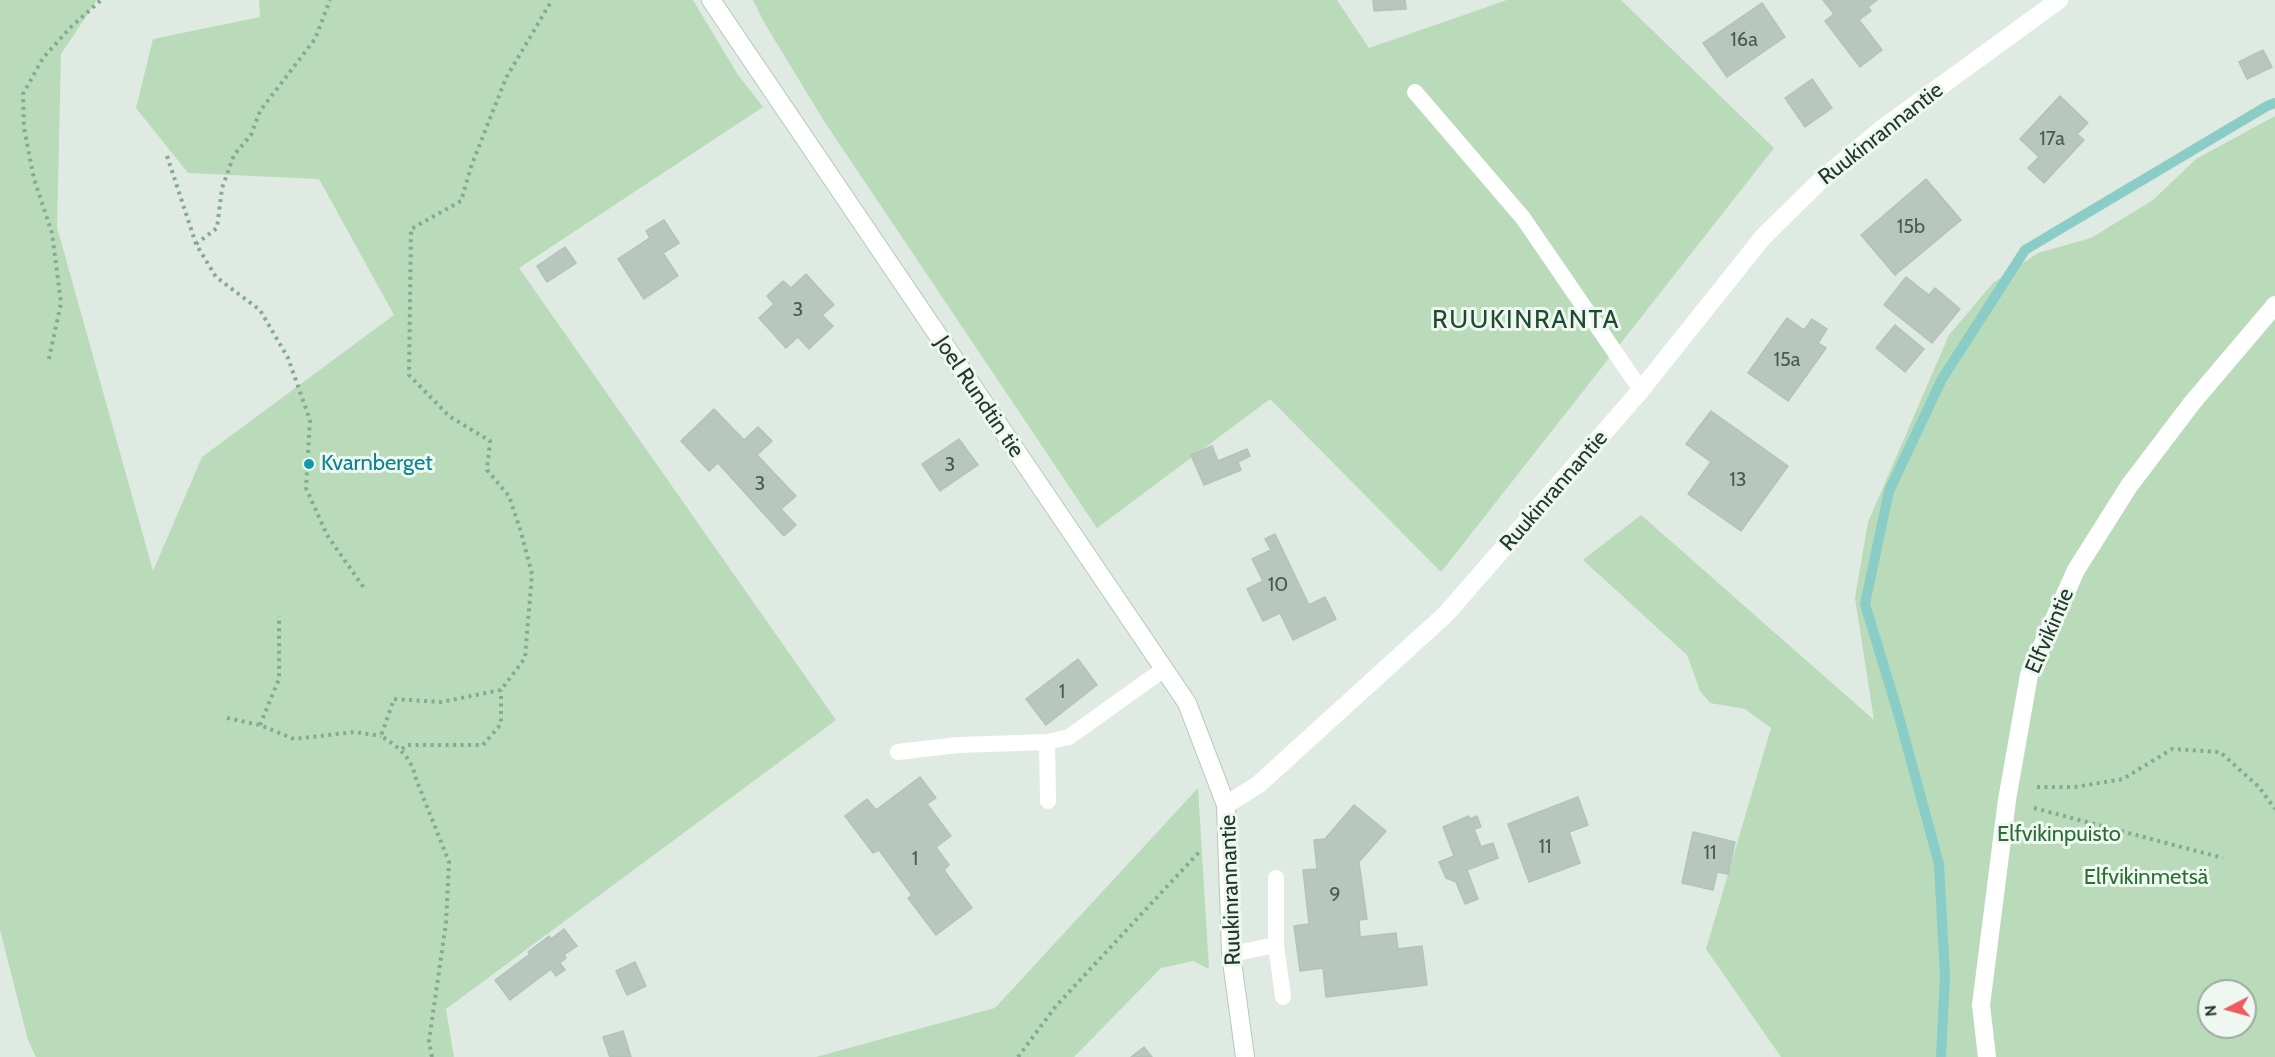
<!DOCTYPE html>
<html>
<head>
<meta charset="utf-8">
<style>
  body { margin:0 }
  #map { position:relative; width:2275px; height:1057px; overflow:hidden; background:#dfeae2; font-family:Cabin,sans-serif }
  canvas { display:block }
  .north { position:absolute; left:2197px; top:979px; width:60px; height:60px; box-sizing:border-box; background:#eff7f1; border:2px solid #9daba2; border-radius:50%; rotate:264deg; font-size:16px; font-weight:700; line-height:24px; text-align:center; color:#21392c }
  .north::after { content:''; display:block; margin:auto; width:21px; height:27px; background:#ec5b5e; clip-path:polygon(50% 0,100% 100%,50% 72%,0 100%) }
</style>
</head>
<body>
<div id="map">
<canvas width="2275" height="1057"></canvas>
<div class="north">N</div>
</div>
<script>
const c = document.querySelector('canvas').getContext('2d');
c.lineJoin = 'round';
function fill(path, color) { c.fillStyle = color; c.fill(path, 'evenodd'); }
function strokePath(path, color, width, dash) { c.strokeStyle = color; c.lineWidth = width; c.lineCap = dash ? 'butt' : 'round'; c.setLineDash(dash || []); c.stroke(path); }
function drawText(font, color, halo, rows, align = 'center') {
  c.font = font + ' Cabin,sans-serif'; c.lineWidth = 6; c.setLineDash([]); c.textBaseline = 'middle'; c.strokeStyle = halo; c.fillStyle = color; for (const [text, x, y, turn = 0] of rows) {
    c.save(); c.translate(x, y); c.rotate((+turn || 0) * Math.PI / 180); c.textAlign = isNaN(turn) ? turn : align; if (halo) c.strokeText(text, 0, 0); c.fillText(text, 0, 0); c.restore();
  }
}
const green = new Path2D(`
  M0 0H97L61 54 57 227 153 571 202 457 394 315 319 179 188 173 136 108 153 39 260 17 259 0H693L738 75 763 107 519 268 836 720 446 1009 454 1057H36L28 1040 0 930Z
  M753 0H1337L1369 48 1507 0H1621L1774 148 1441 572 1270 399 1097 528 824 121 765 24Z
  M2275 116V1057H1781L1706 949 1771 728 1745 709 1710 703 1700 691 1687 655 1583 560 1641 515 1874 720 1855 598 1868 522 1949 335 1993 283 2038 253 2091 238 2153 200 2196 159ZM2209 991H2245V1027H2209Z
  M1198 788 1209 969 1193 961 1161 968 1074 1057H816L995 1008Z`);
const stream = new Path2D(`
  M1941 1057 1945 976 1939 864 1898 713 1865 604 1889 491 1942 379 2025 250 2267 106 2275 103`);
const building = new Path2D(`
  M1373 0H1405L1406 9 1374 11Z
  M1823 0H1877L1868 7 1871 11 1859 20 1882 50 1860 67 1825 21 1834 14Z
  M1762 3 1785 37 1727 77 1703 43Z
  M2263 50 2272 67 2247 79 2239 62Z
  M1812 79 1832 108 1805 127 1785 98Z
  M2060 96 2088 123 2077 134 2084 140 2044 183 2028 168 2039 157 2020 139Z
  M1926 179 1961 220 1895 275 1861 235Z
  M664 220 679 243 663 253 678 276 644 299 618 259 650 238 646 231Z
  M565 247 576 263 547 282 537 266Z
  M806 274 834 305 822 315 833 326 809 349 798 337 786 348 759 318 774 304 767 296 783 281 791 288Z
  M1906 277 1929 295 1935 288 1960 309 1932 343 1884 305Z
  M1787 318 1804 330 1812 319 1827 329 1818 343 1826 348 1788 401 1748 373Z
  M1895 325 1924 349 1905 372 1876 348Z
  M714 409 744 440 758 427 772 441 757 455 796 496 781 509 796 525 784 536 718 463 709 471 681 441Z
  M1711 411 1788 466 1741 531 1688 494 1711 462 1686 444Z
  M959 439 978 465 940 491 922 464Z
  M1212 446 1218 461 1247 449 1250 456 1238 462 1241 470 1204 485 1191 455Z
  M1275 534 1309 605 1325 597 1336 619 1293 640 1280 613 1263 621 1247 589 1263 581 1252 559 1271 550 1265 539Z
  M1078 659 1097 685 1046 725 1026 699Z
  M920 777 936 798 927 804 951 836 936 847 949 865 944 870 972 908 936 935 908 898 912 895 879 850 873 853 845 816 867 799 876 810Z
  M1578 797 1588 825 1569 832 1580 863 1529 882 1508 824Z
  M1354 805 1386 831 1359 862 1367 919 1359 920 1360 937 1396 933 1398 949 1422 946 1427 985 1326 997 1323 968 1300 971 1294 926 1309 924 1303 870 1317 869 1314 840 1325 839Z
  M1469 816 1470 819 1477 816 1481 827 1474 829 1481 847 1493 843 1498 858 1467 870 1478 899 1465 904 1456 882 1446 878 1439 862 1454 856 1443 827Z
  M1693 832 1735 842 1728 874 1717 872 1713 890 1682 883Z
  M564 929 577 946 564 955 566 958 560 963 565 970 556 976 551 969 510 1000 495 980 530 954 528 952 549 936 551 939Z
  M635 962 646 986 627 995 616 971Z
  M623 1031 631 1057H610L603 1037Z
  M1144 1047 1152 1057H1131Z`);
const path = new Path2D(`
  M167 156 196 244 216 277 260 310 288 358 310 420 306 488 327 535 364 588
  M196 244 217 228 222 188 234 155 251 135 260 111 315 39 330 0
  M49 359 61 303 52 233 34 179 24 128 23 94 43 58 70 28 101 0
  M227 718 260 725 294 739 354 732 381 736
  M260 725 279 679V616
  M402 749 407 745H483L501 724V690
  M2037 787H2075L2123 779 2172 749 2220 752 2259 787 2275 809
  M2034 808 2223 858
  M432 1057 429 1041 446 923 449 862 416 779C411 757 400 748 381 736L394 699 441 702 501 690 525 658 532 574 521 532 509 496 487 470 490 441 449 416 409 375 411 229 461 201 472 164 506 78 552 0
  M1018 1057 1056 1006 1200 851`);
const lane = new Path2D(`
  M1415 92 1523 218 1641 390
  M1047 742 1048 801
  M898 752 958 745 1047 742 1069 737 1164 669
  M1276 878V945L1283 997
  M1231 954 1276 945`);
const street = new Path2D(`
  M1226 805 1259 784 1446 614 1641 390 1763 237 1820 181 1883 128 2059 0
  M1987 1057 1981 1005 2007 800 2029 675 2076 570 2129 486 2192 403 2275 305`);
const secondary = new Path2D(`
  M711 0 1187 703 1226 805 1231 954 1245 1057`);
const markers = [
  [309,464,6,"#0f9aa8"]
];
const numberNames = [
  ["16a",1744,40],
  ["17a",2052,139],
  ["15b",1911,227],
  ["3",798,310],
  ["15a",1787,360],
  ["3",950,465],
  ["13",1738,480],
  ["3",760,484],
  ["10",1278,585],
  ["1",1062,692],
  ["11",1545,847],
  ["11",1710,853],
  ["1",915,859],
  ["9",1335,895]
];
const streetNames = [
  ["Ruukinrannantie",1881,134,-38],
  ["Joel Rundtin tie",979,397,56],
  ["Ruukinrannantie",1554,491,-49],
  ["Elfvikintie",2050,631,-67],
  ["Ruukinrannantie",1231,890,-92]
];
const cultureNames = [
  ["Kvarnberget",321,464]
];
const parkNames = [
  ["Elfvikinpuisto",2059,835],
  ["Elfvikinmetsä",2146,878]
];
const quarterNames = [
  ["RUUKINRANTA",1526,320]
];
fill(green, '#b9dbb9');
strokePath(stream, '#89cdc6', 10);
fill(building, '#b8c7bd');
strokePath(building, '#b2c3b7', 1.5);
strokePath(secondary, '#b3c9bb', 20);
strokePath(path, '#81ac93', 4, [3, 4.5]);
strokePath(lane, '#fff', 16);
strokePath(street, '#fff', 18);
strokePath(secondary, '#fff', 18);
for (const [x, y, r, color] of markers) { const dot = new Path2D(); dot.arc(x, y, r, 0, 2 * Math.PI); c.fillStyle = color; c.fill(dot); strokePath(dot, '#eff7f1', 2); }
drawText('20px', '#475c50', null, numberNames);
drawText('22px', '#21392c', '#eff7f1', streetNames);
drawText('22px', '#0d838f', '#eff7f1', cultureNames, 'left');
drawText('22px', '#2d6e35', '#eff7f1', parkNames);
c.letterSpacing = '1.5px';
drawText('26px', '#1e4a34', '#eff7f1', quarterNames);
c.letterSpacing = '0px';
</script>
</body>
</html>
